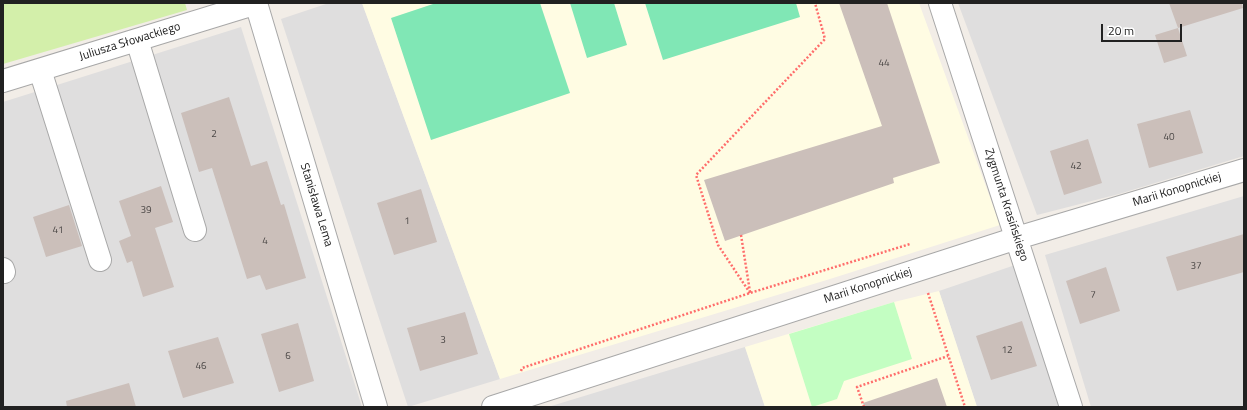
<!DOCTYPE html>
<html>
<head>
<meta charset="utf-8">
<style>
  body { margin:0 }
  #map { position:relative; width:1247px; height:410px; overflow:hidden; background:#f2ede7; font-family:"Titillium Web",sans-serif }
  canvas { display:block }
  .frame { position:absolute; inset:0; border:4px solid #212121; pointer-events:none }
  .scale { position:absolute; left:1101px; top:24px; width:81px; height:18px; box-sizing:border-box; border:2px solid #212121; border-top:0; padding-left:5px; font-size:12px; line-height:14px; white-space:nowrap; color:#212121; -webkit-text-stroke:3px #fff; paint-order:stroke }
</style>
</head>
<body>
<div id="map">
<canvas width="1247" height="410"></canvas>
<div class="frame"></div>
<div class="scale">20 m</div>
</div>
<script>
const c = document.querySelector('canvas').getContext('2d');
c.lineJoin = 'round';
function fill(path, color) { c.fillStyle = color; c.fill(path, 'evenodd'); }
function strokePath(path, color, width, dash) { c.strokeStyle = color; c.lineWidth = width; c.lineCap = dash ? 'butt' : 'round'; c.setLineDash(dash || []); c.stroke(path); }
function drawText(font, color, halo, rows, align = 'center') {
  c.font = font + ' "Titillium Web",sans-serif'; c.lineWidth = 3; c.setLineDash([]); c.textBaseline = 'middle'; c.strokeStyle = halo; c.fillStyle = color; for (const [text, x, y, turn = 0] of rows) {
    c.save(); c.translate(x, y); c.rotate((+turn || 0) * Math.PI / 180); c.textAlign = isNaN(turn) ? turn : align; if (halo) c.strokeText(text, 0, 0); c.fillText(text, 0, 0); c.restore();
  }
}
const residential = new Path2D(`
  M329 3H362L500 379 408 407 281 19Z
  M958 3H1244V156L1119 194 1037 215Z
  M241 27 362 407H3V102Z
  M1244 196V407H1091L1045 255Z
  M1021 263 1064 407H977L939 291Z
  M745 347 765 407H548Z`);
const education = new Path2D(`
  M362 3H919L1000 225 830 279 500 379Z
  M939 291 977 407H765L745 347 894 302Z`);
const grass = new Path2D(`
  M3 3H185L187 10 3 64Z`);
const park = new Path2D(`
  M894 302 912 359 844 381 837 399 812 407 789 334Z`);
const pitch = new Path2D(`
  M436 3H540L570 93 431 140 391 18Z
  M570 3H614L627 45 587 58Z
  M645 3H796L800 17 663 60Z`);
const building = new Path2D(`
  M839 3H887L940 163 893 178 894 183 725 241 704 180 882 126Z
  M1169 3H1242L1243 8 1178 28 1187 56 1164 63 1155 35 1178 28Z
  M229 97 251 166 267 161 281 205 284 204 306 278 266 290 260 275 247 279 212 168 199 172 181 113Z
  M1190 110 1203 153 1149 168 1137 124Z
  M1088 139 1102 183 1064 195 1050 151Z
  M161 186 173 222 155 228 174 287 143 297 132 261 127 263 119 241 131 236 119 201Z
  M421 189 437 242 394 255 377 203Z
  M69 205 82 246 46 257 33 217Z
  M1244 234V272L1177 291 1166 257Z
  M1106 267 1120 311 1080 324 1066 281Z
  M465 312 478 354 420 371 407 328Z
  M1022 321 1037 366 991 380 976 336Z
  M298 323 314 381 279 392 261 334Z
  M218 337 234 383 183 398 168 351Z
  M937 378 947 407H864L863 403Z
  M129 383 136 407H67L66 401Z`);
const path = new Path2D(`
  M741 235 750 292
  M750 293 718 245 696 175 825 39 815 3
  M928 293 965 407
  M521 371 522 368 750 293 910 244
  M864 407 857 387 948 356`);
const minor = new Path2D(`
  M256 3 376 407
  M940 3 1071 407
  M137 40 195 230
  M40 70 100 260
  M3 81 257 3
  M3 269 4 272
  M493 407 1017 238 1244 170`);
const numberNames = [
  ["44",884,64],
  ["2",214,135],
  ["40",1169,138],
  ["42",1076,167],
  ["39",146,211],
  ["1",407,222],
  ["41",58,231],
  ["4",265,242],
  ["37",1196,267],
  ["7",1093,296],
  ["3",443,341],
  ["12",1007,351],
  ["6",288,357],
  ["46",201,367]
];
const streetNames = [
  ["Juliusza Słowackiego",130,42,-17],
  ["Marii Konopnickiej",1177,190,-17],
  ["Stanisława Lema",316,205,73],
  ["Zygmunta Krasińskiego",1006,205,72],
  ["Marii Konopnickiej",868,286,-18]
];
fill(residential, '#dfdede');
fill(education, '#fffce3');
fill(grass, '#d3efaa');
fill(park, '#c3fec2');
fill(pitch, '#80e7b5');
fill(building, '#cbbfba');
strokePath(minor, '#a8a8a8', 24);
strokePath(path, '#ff6d6b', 2.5, [2, 2]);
strokePath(minor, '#fff', 22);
drawText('10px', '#4c4847', null, numberNames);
drawText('12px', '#212121', '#fff', streetNames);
</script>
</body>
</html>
